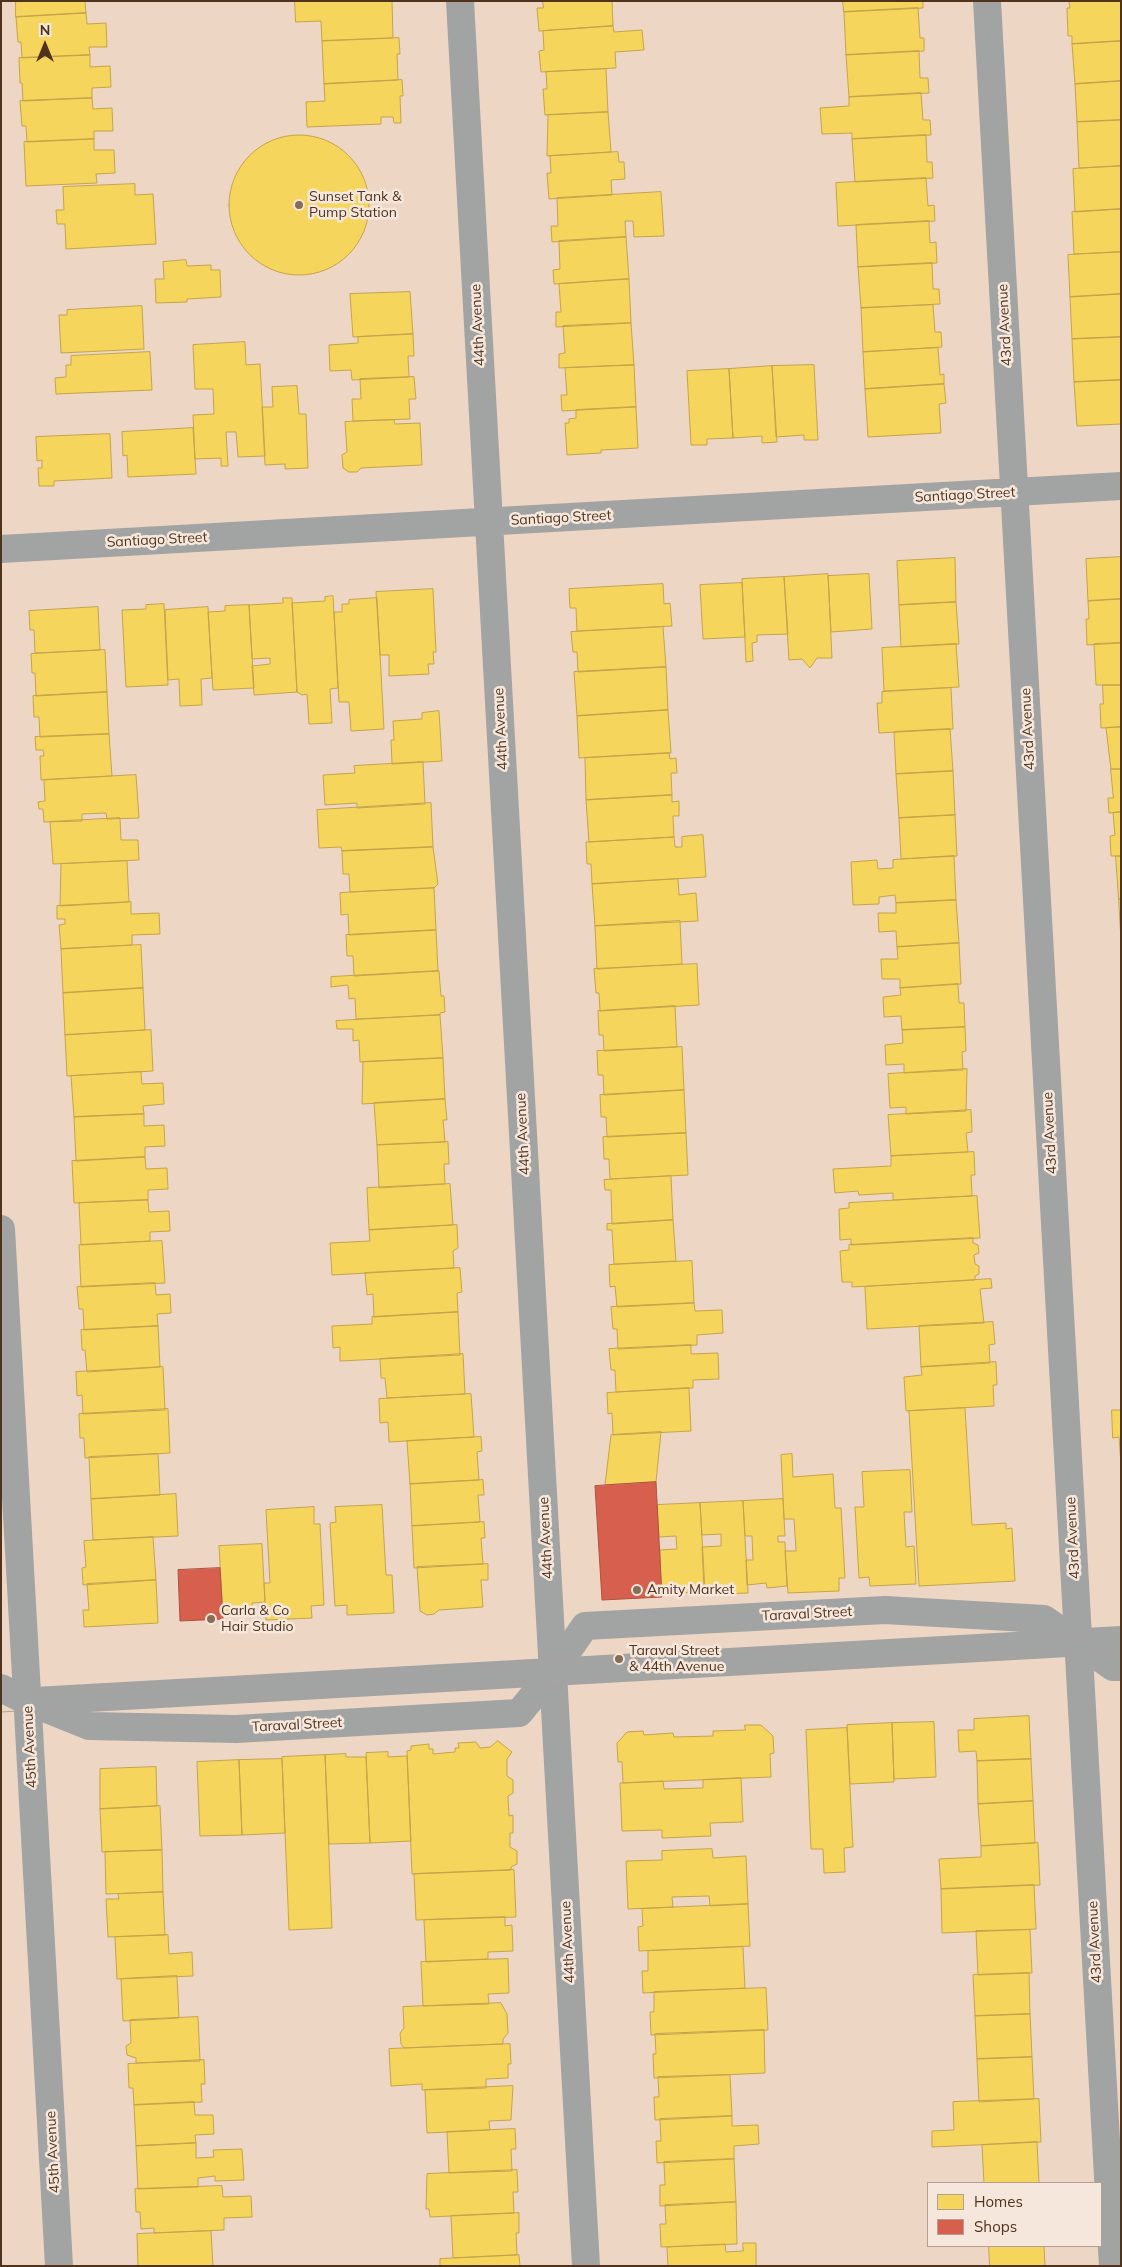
<!DOCTYPE html>
<html>
<head>
<meta charset="utf-8">
<style>
  body { margin:0 }
  #map { position:relative; width:1122px; height:2267px; overflow:hidden; background:#eed6c5; font-family:Mulish,sans-serif }
  canvas { display:block }
  .frame { position:absolute; inset:0; border:2px solid #50331d; pointer-events:none }
  .legend { position:absolute; left:927px; top:2182px; width:175px; height:65px; box-sizing:border-box; background:#f6e7dc; border:1px solid #b49f90; margin:0; padding:6px 9px; list-style:none; font-size:15px; color:#50331d }
  .legend li { display:flex; align-items:center; gap:10px; height:25px }
  .legend b { width:25px; border:1px solid #b49f90 }
  .north { position:absolute; left:20px; top:20px; width:50px; height:50px; -webkit-text-stroke:4px #f6e7dc; paint-order:stroke; rotate:0deg; font-size:14px; font-weight:700; line-height:20px; text-align:center; color:#50331d }
  .north::after { content:''; display:block; margin:auto; width:18px; height:22px; background:#50331d; clip-path:polygon(50% 0,100% 100%,50% 72%,0 100%) }
</style>
</head>
<body>
<div id="map">
<canvas width="1122" height="2267"></canvas>
<div class="frame"></div>
<ul class="legend">
<li><b style="height:14px;background:#f6d55c"></b>Homes</li>
<li><b style="height:14px;background:#d6604d"></b>Shops</li>
</ul>
<div class="north">N</div>
</div>
<script>
const c = document.querySelector('canvas').getContext('2d');
c.lineJoin = 'round';
function fill(path, color) { c.fillStyle = color; c.fill(path, 'evenodd'); }
function strokePath(path, color, width, dash) { c.strokeStyle = color; c.lineWidth = width; c.lineCap = dash ? 'butt' : 'round'; c.setLineDash(dash || []); c.stroke(path); }
function drawText(font, color, halo, rows, align = 'center') {
  c.font = font + ' Mulish,sans-serif'; c.lineWidth = 5; c.setLineDash([]); c.textBaseline = 'middle'; c.strokeStyle = halo; c.fillStyle = color; for (const [text, x, y, turn = 0] of rows) {
    c.save(); c.translate(x, y); c.rotate((+turn || 0) * Math.PI / 180); c.textAlign = isNaN(turn) ? turn : align; if (halo) c.strokeText(text, 0, 0); c.fillText(text, 0, 0); c.restore();
  }
}
const homes = new Path2D(`
  M16 1H85L86 13 16 17Z
  M295 1H392L393 38 322 41 321 21 296 22Z
  M543 1H612L613 26 539 31 537 8H543Z
  M843 1H923V8L844 12Z
  M1121 1V41L1072 44V36H1068L1067 8H1070L1069 2Z
  M918 8 920 38H924V51L846 55 844 12Z
  M86 13 87 24 106 23 107 47H89L90 55 22 58 21 42H18L16 17Z
  M613 26 614 32 642 30 644 50 615 52 616 68 541 72 539 51 544 50 543 31Z
  M399 38 400 54H397L398 80 324 84 322 41Z
  M1121 41V81L1075 84 1072 44Z
  M919 51 920 78H928L929 93 849 97 846 55Z
  M90 55V67L110 66 111 87 92 88V98L23 101 22 83H20L19 58Z
  M606 69 608 112 545 115 543 89H547L546 72Z
  M402 80 403 96H400L401 123H394L393 117H381V124L307 127 306 102 325 101 324 84Z
  M1121 81V120L1077 122 1075 84Z
  M921 93 923 120H930L931 135 852 139V133L822 134 820 108 849 106V97Z
  M92 98 93 109 112 108 113 131H94V139L27 142 26 126H22L20 101Z
  M608 112 611 152 547 156 548 115Z
  M1121 120V166L1079 168 1077 122Z
  M926 135 927 162H932L933 178 855 182 852 139Z
  M229 205a70 70 0 1 1 140 0a70 70 0 1 1-140 0Z
  M94 139V150H114L115 173 96 174 97 183 26 186 24 142Z
  M618 152 619 162H624L625 179 611 180 612 195 549 199 547 173H551L550 156Z
  M1121 166V209L1075 212 1073 169Z
  M926 178 928 206 934 205 935 221 838 226 836 183Z
  M135 184V195L153 194 156 244 66 249 65 224H57L56 210H64L63 187Z
  M661 192 664 236 634 237 633 221H625L626 237 552 242 551 226H558L557 198Z
  M1121 209V252L1074 254 1072 212Z
  M929 221 930 243 936 242 937 263 858 267 856 225Z
  M626 237 629 279 554 284 553 270 560 269 559 241Z
  M1121 252V294L1070 297 1068 255Z
  M186 260 187 266 211 265V270H220L221 297 187 299V302L156 303 155 279H164L163 262Z
  M932 263 933 289H939L940 304 861 308 858 267Z
  M629 279 631 323 556 327V312H561L559 284Z
  M410 292 413 334 353 337 350 294Z
  M1121 294V337L1072 339 1070 297Z
  M933 305 935 332H941L942 347 863 352 861 308Z
  M142 306 144 349 61 353 59 315H67V310Z
  M631 323 634 365 559 368V354L565 353 563 326Z
  M413 334 414 356H408L409 377 352 380 351 370 330 371 329 345 358 343V337Z
  M1121 337V380L1074 382 1072 339Z
  M245 342 246 365 260 364 265 456 238 457 236 432H226L228 466H221V458L195 459 193 415 214 414 213 389H195L193 345Z
  M938 348 940 375 944 374V384L865 389 863 352Z
  M150 352 152 390 56 394 55 378 66 377V365H71V356Z
  M634 365 636 407 562 411 561 395H567L565 368Z
  M814 365 818 440H804V435L776 437 772 366Z
  M772 366 777 442 762 443V436L733 438 729 369Z
  M729 369 733 438 707 439V445H691L687 371Z
  M414 377 416 399H409L410 419 353 421 352 399H361L360 379Z
  M1121 380V424L1077 426 1074 382Z
  M944 384 946 403 939 404 941 433 868 437 865 389Z
  M297 386 299 414H306L308 468 285 469V464L265 465 262 407H273L272 387Z
  M636 407 638 448 601 450V453L567 455 565 423H569V419L576 418V410Z
  M394 420 395 424 420 423 422 465 361 468 357 472H349L343 468 342 455 347 452 345 422Z
  M193 428 196 474 128 477 127 455 123 456 122 432Z
  M110 434 112 478 54 481V486H39L38 468H42V460L37 461 36 437Z
  M1121 557V599L1088 601 1086 559Z
  M955 558 956 602 899 605 897 561Z
  M828 574 832 658H817L810 668 802 659 789 660 784 577Z
  M869 574 872 629 831 632 828 576Z
  M784 577 788 634 757 635V642L752 643 753 661 746 662 742 579Z
  M742 583 745 637 703 639 700 585Z
  M663 584 664 604 670 603 672 626 577 631 576 608H570L569 589Z
  M433 589 436 652H433L434 664H428L429 674 389 676V655H380L376 592Z
  M333 596 338 688 330 689 332 723 309 724 307 694 302 695 297 692 292 603 325 601V597Z
  M283 598H292L297 692 254 695 252 666 270 664V658L252 659 249 605 283 603Z
  M377 598 384 729 351 731 349 702H339L334 612H342V604H349V600Z
  M1121 599V643L1087 645 1086 619H1089L1088 601Z
  M956 602 959 644 901 647 899 605Z
  M164 604 168 685 126 687 122 610 146 609V605Z
  M249 605 254 688 213 690 208 612 225 611V606Z
  M98 607 100 650 35 653 34 630H30L29 611Z
  M208 607 212 678 201 679 202 705 180 706 179 679 168 680 165 610Z
  M663 627 666 667 578 672 577 652H573L571 632Z
  M1121 643V685H1096L1094 644Z
  M956 644 959 687 884 691 882 648Z
  M105 650 107 692 36 696 35 673H32L31 654Z
  M666 667 668 710 577 716 574 672Z
  M1103 685H1121V727L1101 728 1100 704H1103Z
  M951 688 953 729 879 733 877 703H882V692Z
  M107 692 109 734 40 737 39 717H34L33 696Z
  M668 710 671 753 579 758 577 716Z
  M439 711 442 761 392 764 391 740H394L393 721 422 719V713Z
  M1121 727V769H1111L1106 728Z
  M950 729 953 771 896 774 894 732Z
  M109 734 112 776 41 780 40 756H44L43 750H36L35 737Z
  M669 753 670 759 676 758 677 773H671L672 795 586 800 585 758Z
  M423 762 425 804 357 808V803L325 805 323 775 355 773 354 766Z
  M1111 769H1121V812L1109 813 1108 798H1113Z
  M953 771 955 815 899 818 896 774Z
  M136 775 139 818 107 819 106 813 82 814V821L44 822 43 809H39L38 802 45 801 44 780Z
  M672 795V802L679 801V816H673L674 837 589 842 586 800Z
  M431 803 433 847 342 851 341 847 319 848 317 810Z
  M1121 812V856H1111L1110 836 1115 835 1113 813Z
  M955 815 957 856 901 859 899 818Z
  M120 818 121 840H138L139 860 53 864 50 822Z
  M703 835 706 877 592 884 591 864H587L586 842 674 837 675 847H682V837Z
  M433 847 438 884 434 888 350 892 349 874H343L342 851Z
  M954 856 956 900 896 903 895 895 879 897V904L853 905 851 862 877 860 878 869 893 868V860Z
  M1116 856H1121V899H1119Z
  M127 861 129 902 60 906 61 864Z
  M678 879 679 895 696 893 698 921 595 926 592 884Z
  M434 888 436 930 349 935 348 914 341 915 340 893Z
  M1119 899H1121V940Z
  M956 900 959 943 897 947 896 931 879 932 878 913H896V903Z
  M131 902V914L159 913 160 934 132 935V945L61 949 59 925 65 924V919H57V906Z
  M680 921 682 964 597 969 595 926Z
  M436 930 438 971 354 976 353 956H347L346 935Z
  M959 943 961 984 900 988V979H882L881 959H898L897 947Z
  M141 945 143 988 63 993 61 949Z
  M697 964 699 1005 600 1011 599 993H596L594 969Z
  M439 971 441 996H444L445 1012 440 1013V1015L356 1019 355 998 349 999 348 985 331 987V977Z
  M958 984 959 1003H964L965 1027 902 1030 901 1016 884 1017 883 997 901 995 900 988Z
  M143 988 145 1030 65 1035 63 993Z
  M675 1006 677 1047 604 1051 603 1035H599L598 1011Z
  M440 1015 443 1058 360 1062 359 1040 353 1041V1029H337L336 1021Z
  M965 1027 966 1051 962 1052 963 1070 904 1073V1064L886 1065 885 1045 903 1043 902 1030Z
  M151 1030 153 1071 67 1076 65 1035Z
  M682 1047 684 1090 604 1095 603 1075H598L597 1051Z
  M443 1058 445 1099 362 1104 363 1062Z
  M967 1069 966 1111 906 1114V1107L890 1108 888 1074Z
  M141 1072 142 1084 163 1083 164 1104 143 1106 144 1114 74 1117 71 1076Z
  M684 1090 686 1133 607 1137 606 1117H601L600 1095Z
  M445 1099 447 1120H443L445 1142 377 1145 374 1103Z
  M971 1110 972 1132 966 1133 968 1152 891 1156 888 1115Z
  M144 1114V1126L164 1125 165 1146 145 1147V1157L76 1161 74 1117Z
  M686 1133 688 1175 610 1179 609 1159H604L603 1137Z
  M448 1142 449 1164H444L445 1184 379 1188 377 1145Z
  M974 1152 975 1175H971L972 1196 893 1200V1193L859 1195 858 1191 835 1193 833 1169 891 1166V1156Z
  M145 1157 146 1169 167 1168 168 1189 148 1190V1200L74 1203 72 1161Z
  M671 1176 673 1220 612 1224 611 1190H605L604 1180Z
  M450 1184 453 1225 369 1230 367 1188Z
  M977 1196 980 1238 851 1245V1239L840 1240 839 1209 849 1208V1203Z
  M148 1200 149 1212 169 1211 170 1231 150 1232V1241L81 1245 79 1203Z
  M673 1220 676 1261 614 1264 612 1230H607V1224Z
  M457 1225 458 1248 453 1251 454 1268 332 1275 330 1243 370 1241 369 1230Z
  M973 1238V1243L978 1245 979 1253 974 1255 975 1264 979 1266V1274L975 1276V1280L852 1287V1282H842L840 1251 849 1250V1245Z
  M162 1241 165 1283 81 1287 79 1245Z
  M692 1261 694 1303 617 1307 615 1286 610 1287 609 1265Z
  M460 1268 462 1292 457 1293 458 1312 374 1317 373 1294 367 1295 365 1273Z
  M991 1279 992 1288 980 1289 984 1323 867 1329 865 1287Z
  M155 1283 156 1295 170 1294 171 1313 157 1314 158 1326 84 1330 83 1309H79L77 1287Z
  M694 1303 695 1311 722 1310 723 1333 697 1335V1345L618 1349 617 1329H613L611 1307Z
  M458 1312 460 1355 340 1361V1347L333 1348 332 1326 372 1324V1317Z
  M993 1322 995 1344 989 1345 990 1363 921 1367 919 1326Z
  M158 1326 160 1367 87 1372 85 1350H82L81 1330Z
  M691 1345V1354L718 1353 719 1379 693 1380V1388L616 1392 615 1370H611L609 1349Z
  M463 1354 465 1394 387 1398 385 1378H381L380 1359Z
  M996 1362 997 1385H993L994 1406 906 1411 904 1377 922 1375 921 1367Z
  M163 1367 165 1410 83 1414 82 1395 77 1396 76 1372Z
  M689 1388 691 1431 613 1435 612 1413 608 1414 607 1393Z
  M471 1394 474 1437 389 1442 388 1422 380 1423 379 1399Z
  M965 1408 972 1525 1006 1523V1529L1012 1528 1015 1581 919 1586 909 1411Z
  M168 1409 170 1453 85 1458 84 1438H80L79 1414Z
  M1112 1410H1121V1465L1119 1437 1113 1438Z
  M661 1432 656 1482 605 1485 611 1435Z
  M481 1437 482 1451 477 1452 479 1480 410 1484 407 1441Z
  M158 1454 160 1495 91 1499 89 1457Z
  M792 1454 793 1477 833 1474 835 1508H841L845 1578H839V1591L788 1593 785 1551H796L794 1519H784L781 1455Z
  M910 1470 912 1512H904L906 1547 914 1546 916 1584 870 1586 869 1577 859 1578 855 1507H864L862 1472Z
  M483 1480 484 1495H478L480 1522 412 1526 410 1484Z
  M176 1494 178 1536 93 1540 91 1499Z
  M783 1499 785 1536H778V1542H785L787 1586 767 1588 766 1583 747 1585 746 1560H753L752 1536H745L743 1501Z
  M743 1501 748 1593 719 1594V1586L704 1587 702 1547 721 1546V1534L702 1535 700 1503Z
  M700 1503 705 1591 681 1593V1587L661 1588 660 1550 677 1549 676 1536 659 1537 657 1505Z
  M382 1505 386 1575H392L394 1613 347 1615V1605L335 1606 330 1523 336 1522 335 1507Z
  M314 1507V1524H320L324 1605 311 1606 312 1618 266 1620 264 1583H270L266 1510Z
  M484 1522 485 1538H481L483 1564 414 1568 412 1526Z
  M153 1537 156 1580 83 1585 82 1568 86 1567 84 1541Z
  M262 1544 265 1602 252 1603 253 1614 223 1615 219 1546Z
  M488 1564V1580H481L483 1607 439 1610 434 1614 427 1615 420 1611 417 1567Z
  M156 1580 158 1623 84 1627 83 1610H89L87 1584Z
  M1029 1716 1031 1759 977 1761 976 1751 959 1752 958 1730H974V1719Z
  M934 1722 936 1777 894 1779 892 1723Z
  M892 1723 894 1782 850 1784 847 1725Z
  M745 1725H761L773 1736 774 1753 770 1754 771 1777 623 1783 622 1762H618L617 1743 627 1732 643 1731 644 1735 673 1733 674 1737 713 1736V1731L745 1730Z
  M847 1728 853 1847 844 1848 845 1872 824 1873 823 1849H811L806 1730Z
  M498 1741 512 1752 507 1759V1776L513 1780V1793L508 1796 509 1816 513 1815V1833H510V1847L517 1851V1864L511 1867V1870L412 1874 407 1751 411 1750V1746L429 1744V1749H433V1754L455 1752V1748H459L458 1743 476 1742 480 1748 490 1747Z
  M388 1752V1757L407 1756 411 1841 370 1843 366 1753Z
  M346 1754V1757H366L370 1843 329 1844 325 1755Z
  M325 1755 332 1928 289 1930 282 1757Z
  M282 1759 285 1833 242 1835 239 1760Z
  M1031 1759 1033 1801 978 1804 977 1761Z
  M239 1760 242 1835 200 1836 197 1762Z
  M156 1767 157 1806 100 1809V1769Z
  M741 1778 743 1822 710 1823 711 1836 662 1838V1830L622 1831 620 1783 663 1781 664 1789 703 1788V1780Z
  M1033 1801 1035 1843 981 1846 978 1804Z
  M160 1806 162 1850 102 1852 100 1809Z
  M1038 1843 1040 1885 941 1889 939 1859 981 1857V1846Z
  M712 1849 713 1858 746 1856 748 1904 710 1906 709 1896 672 1897 673 1907 628 1909 626 1861 662 1860V1851Z
  M162 1850 163 1892 106 1894 105 1852Z
  M514 1870 516 1917 416 1920 414 1874Z
  M1034 1885 1036 1929 942 1933 941 1889Z
  M163 1892 165 1935 108 1937 106 1899H119L118 1894Z
  M748 1904 750 1946 639 1951 638 1927 643 1926 642 1909Z
  M505 1917V1926L512 1925 513 1951 488 1952V1959L426 1962 424 1920Z
  M1030 1930 1032 1973 978 1975 976 1931Z
  M168 1935 169 1954 192 1952 193 1976 117 1979 115 1937Z
  M743 1947 745 1988 643 1993 642 1971H648V1951Z
  M508 1959 509 1993 488 1994 489 2004 423 2006 421 1962Z
  M1029 1973 1030 2014 975 2016 973 1975Z
  M177 1976 179 2018 123 2021 121 1979Z
  M766 1988 768 2030 651 2035 650 2012H654V1992Z
  M501 2003 507 2014 508 2033 503 2039V2044L404 2048 401 2044 400 2033 404 2028 403 2007Z
  M1030 2014 1032 2057 977 2059 975 2016Z
  M198 2017 200 2061 136 2063V2058L127 2055 126 2046 131 2043 130 2020Z
  M764 2030 765 2073 654 2078 653 2054H656L655 2034Z
  M510 2044 511 2064H508V2078L486 2079V2088L422 2090V2084L391 2086 389 2049Z
  M1032 2057 1034 2099 979 2102 977 2059Z
  M204 2060 205 2084H201L202 2102 134 2105 133 2088H129L128 2064Z
  M730 2075 732 2116 655 2120 654 2097H659L658 2077Z
  M513 2086 511 2120 489 2121 490 2130 427 2133 425 2090Z
  M1039 2099 1041 2142 932 2147V2131L954 2130 953 2102Z
  M194 2102 195 2115H213L214 2134 195 2135 196 2143 136 2146 134 2105Z
  M732 2116V2126L758 2125 759 2144 734 2146V2159L657 2163 656 2141H661L660 2119Z
  M515 2129 516 2149H511L512 2171 449 2173 447 2132Z
  M1037 2142 1039 2183H984L982 2145Z
  M196 2143V2158L214 2157 213 2150 242 2149 244 2180 215 2181V2176L198 2178V2187L138 2189 136 2146Z
  M734 2159 736 2202 660 2206V2185H665L664 2162Z
  M517 2170 518 2192H513L514 2213 430 2217 429 2209H426L427 2174Z
  M222 2186 223 2197 251 2196 252 2217 224 2218V2230L154 2233V2228L141 2229 140 2212H136L135 2189Z
  M736 2202 737 2244 661 2247 660 2224H666L665 2205Z
  M519 2213V2233H516L517 2255 453 2258 451 2216Z
  M211 2231 213 2266H138L137 2234Z
  M743 2243H756V2266H668L667 2247 725 2244 726 2252 743 2251Z
  M989 2246H1044L1045 2266H990Z
  M519 2255 520 2266H440V2259Z`);
const shops = new Path2D(`
  M656 1482 662 1597 602 1600 595 1486Z
  M220 1568 223 1619 180 1621 178 1570Z`);
const minor = new Path2D(`
  M460 1 586 2266
  M987 1 1113 2266
  M1 549 1121 486
  M1 1229 59 2266`);
const tertiary = new Path2D(`
  M1 1688 27 1701 89 1726 236 1729 519 1713 553 1672 585 1626 885 1610 1044 1619 1113 1667H1121
  M35 1701 1121 1640`);
const tram = new Path2D(`
  M1 1693 1121 1631
  M1 1712 1121 1650`);
const markers = [
  [299,205,5,"#876c58"],
  [637,1590,5,"#876c58"],
  [211,1619,5,"#876c58"],
  [619,1659,5,"#876c58"]
];
const poiNames = [
  ["Sunset Tank &",309,197],
  ["Pump Station",309,213],
  ["Amity Market",647,1590],
  ["Carla & Co",221,1611],
  ["Hair Studio",221,1627],
  ["Taraval Street",629,1651],
  ["& 44th Avenue",629,1667]
];
const streetNames = [
  ["44th Avenue",478,325,-93],
  ["43rd Avenue",1005,325,-93],
  ["Santiago Street",965,495,-3],
  ["Santiago Street",561,518,-3],
  ["Santiago Street",157,540,-3],
  ["44th Avenue",501,729,-93],
  ["43rd Avenue",1028,729,-93],
  ["43rd Avenue",1050,1133,-93],
  ["44th Avenue",523,1134,-93],
  ["44th Avenue",546,1538,-93],
  ["43rd Avenue",1073,1538,-93],
  ["Taraval Street",807,1614,-3],
  ["Taraval Street",297,1725,-3],
  ["45th Avenue",30,1747,-93],
  ["44th Avenue",568,1942,-93],
  ["43rd Avenue",1095,1942,-93],
  ["45th Avenue",53,2152,-93]
];
fill(homes, '#f6d55c');
strokePath(homes, '#c4a449', 1);
fill(shops, '#d6604d');
strokePath(shops, '#ae523f', 1);
strokePath(minor, '#a2a3a3', 28);
strokePath(tertiary, '#a2a3a3', 28);
strokePath(tram, '#aaa39f', 1);
for (const [x, y, r, color] of markers) { const dot = new Path2D(); dot.arc(x, y, r, 0, 2 * Math.PI); c.fillStyle = color; c.fill(dot); strokePath(dot, '#f6e7dc', 2); }
drawText('14px', '#50331d', '#f6e7dc', poiNames, 'left');
drawText('14px', '#50331d', '#f6e7dc', streetNames);
</script>
</body>
</html>
